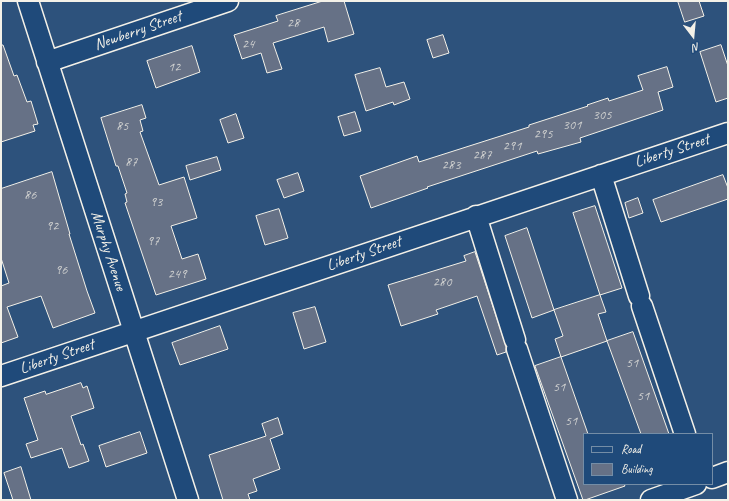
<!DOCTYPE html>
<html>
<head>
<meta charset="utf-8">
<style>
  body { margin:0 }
  #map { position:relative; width:729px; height:501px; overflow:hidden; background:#2d527c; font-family:Caveat,sans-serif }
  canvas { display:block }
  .frame { position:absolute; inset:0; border:2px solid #f4f1e8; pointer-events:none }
  .legend { position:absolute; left:583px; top:433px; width:130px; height:52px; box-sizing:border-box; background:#1f4a7a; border:1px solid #748da6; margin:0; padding:5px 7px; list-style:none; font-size:12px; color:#f4f1e8 }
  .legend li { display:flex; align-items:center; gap:8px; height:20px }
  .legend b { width:20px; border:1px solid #748da6 }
  .north { position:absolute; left:673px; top:16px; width:40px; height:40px; -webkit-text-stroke:3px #1f4a7a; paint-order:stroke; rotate:164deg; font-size:11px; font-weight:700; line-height:16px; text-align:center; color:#f4f1e8 }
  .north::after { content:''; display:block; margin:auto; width:14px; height:18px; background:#f4f1e8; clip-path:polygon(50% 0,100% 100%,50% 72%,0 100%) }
</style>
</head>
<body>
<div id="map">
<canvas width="729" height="501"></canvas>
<div class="frame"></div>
<ul class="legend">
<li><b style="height:5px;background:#1f4a7a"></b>Road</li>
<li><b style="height:11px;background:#667186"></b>Building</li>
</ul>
<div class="north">N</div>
</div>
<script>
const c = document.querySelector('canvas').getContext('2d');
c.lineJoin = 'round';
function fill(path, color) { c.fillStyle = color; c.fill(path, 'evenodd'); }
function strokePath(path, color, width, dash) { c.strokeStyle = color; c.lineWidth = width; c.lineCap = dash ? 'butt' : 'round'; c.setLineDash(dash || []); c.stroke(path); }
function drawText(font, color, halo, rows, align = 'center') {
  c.font = font + ' Caveat,sans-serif'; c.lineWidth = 4; c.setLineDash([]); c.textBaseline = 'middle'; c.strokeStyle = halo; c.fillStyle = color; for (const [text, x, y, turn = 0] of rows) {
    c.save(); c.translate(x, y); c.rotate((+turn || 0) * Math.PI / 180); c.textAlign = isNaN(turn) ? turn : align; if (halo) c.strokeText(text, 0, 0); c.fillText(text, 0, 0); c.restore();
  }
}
const building = new Path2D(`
  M323 1H344L354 34 328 42 324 27 273 43 282 69 267 73 261 53 242 59 234 35 278 21 276 16Z
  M678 1H699L704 16 685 22Z
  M443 35 449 53 433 58 427 40Z
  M1 45H3L14 76 17 75 27 102 31 101 38 124 33 125 35 131 1 142Z
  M721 45 728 66V98L716 102 700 52Z
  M192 46 200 72 156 88 147 61Z
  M667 67 673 87 658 92 663 110 580 138 581 142 538 154 537 151 427 187 428 188 371 208 360 176 417 156 419 162 529 127V125L588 106 587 105 608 98 609 101 643 90 638 76Z
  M380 68 386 87 404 82 410 99 394 105 393 102 366 111 355 75Z
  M142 105 146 118 140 120 143 131 140 132 159 185 184 177 197 218 171 226 182 259 198 254 206 279 156 295 125 203 127 202 125 194 127 193 118 166H116L101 118Z
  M355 112 361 131 344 136 338 117Z
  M236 114 244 138 228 143 220 120Z
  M217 157 221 170 190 180 186 166Z
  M52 172 70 234H69L87 291 95 313 53 328 41 296 7 307 18 337 1 343V286L9 283 1 258V189Z
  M298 173 304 191 284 198 277 180Z
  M723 175 728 188V199L661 222 653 200Z
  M638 198 643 213 629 218 625 203Z
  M595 206 622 288 600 295 573 213Z
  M279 209 288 238 265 245 256 216Z
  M527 228 554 310 532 318 505 236Z
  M475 252 506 346V352L497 355 477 296 436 310 438 314 401 326 388 285 466 261 464 256Z
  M600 295 606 312 598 314 607 341 561 357 555 339 563 336 554 310Z
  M315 307 326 342 304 349 293 313Z
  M220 326 228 349 180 365 172 343Z
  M633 332 669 434H641L607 341Z
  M561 357 588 434H584V484H624L625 486 585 500H583L535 366Z
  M81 383 83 388 87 386 94 408 71 416 81 445 83 444 89 461 69 468 62 448 31 458 26 444 38 440 24 398 45 391 46 394Z
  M278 418 283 434 270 439 280 469 253 479 257 491 248 494 250 500H223L209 455 266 436 262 424Z
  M140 432 147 453 106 467 99 446Z
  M21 467 31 500H13L4 473Z`);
const minor = new Path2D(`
  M28 1 188 500
  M47 62 228 1
  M601 175 639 296
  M476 216 515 340
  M642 306 685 434
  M517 349 567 500
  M1 376 728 133
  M712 478 728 472
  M651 500 696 484`);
const numberNames = [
  ["28",293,23],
  ["24",248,44],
  ["12",174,67],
  ["305",602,115],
  ["301",572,125],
  ["85",122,126],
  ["295",543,134],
  ["291",512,146],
  ["287",482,155],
  ["87",131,162],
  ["283",451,165],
  ["86",30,195],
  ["93",156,202],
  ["92",52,226],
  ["97",153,241],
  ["96",61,270],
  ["249",177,274],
  ["280",442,282],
  ["51",632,363],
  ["51",559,387],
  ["51",643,396],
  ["51",571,421]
];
const streetNames = [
  ["Newberry Street",138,31,-19],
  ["Liberty Street",672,151,-18],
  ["Murphy Avenue",108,251,72],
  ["Liberty Street",364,254,-19],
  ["Liberty Street",57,357,-19]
];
fill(building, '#667186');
strokePath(building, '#f4f1e8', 1);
strokePath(minor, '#f4f1e8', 23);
strokePath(minor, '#1f4a7a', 20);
drawText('14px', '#d0d1d0', null, numberNames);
drawText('16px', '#f4f1e8', '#1f4a7a', streetNames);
</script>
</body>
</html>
